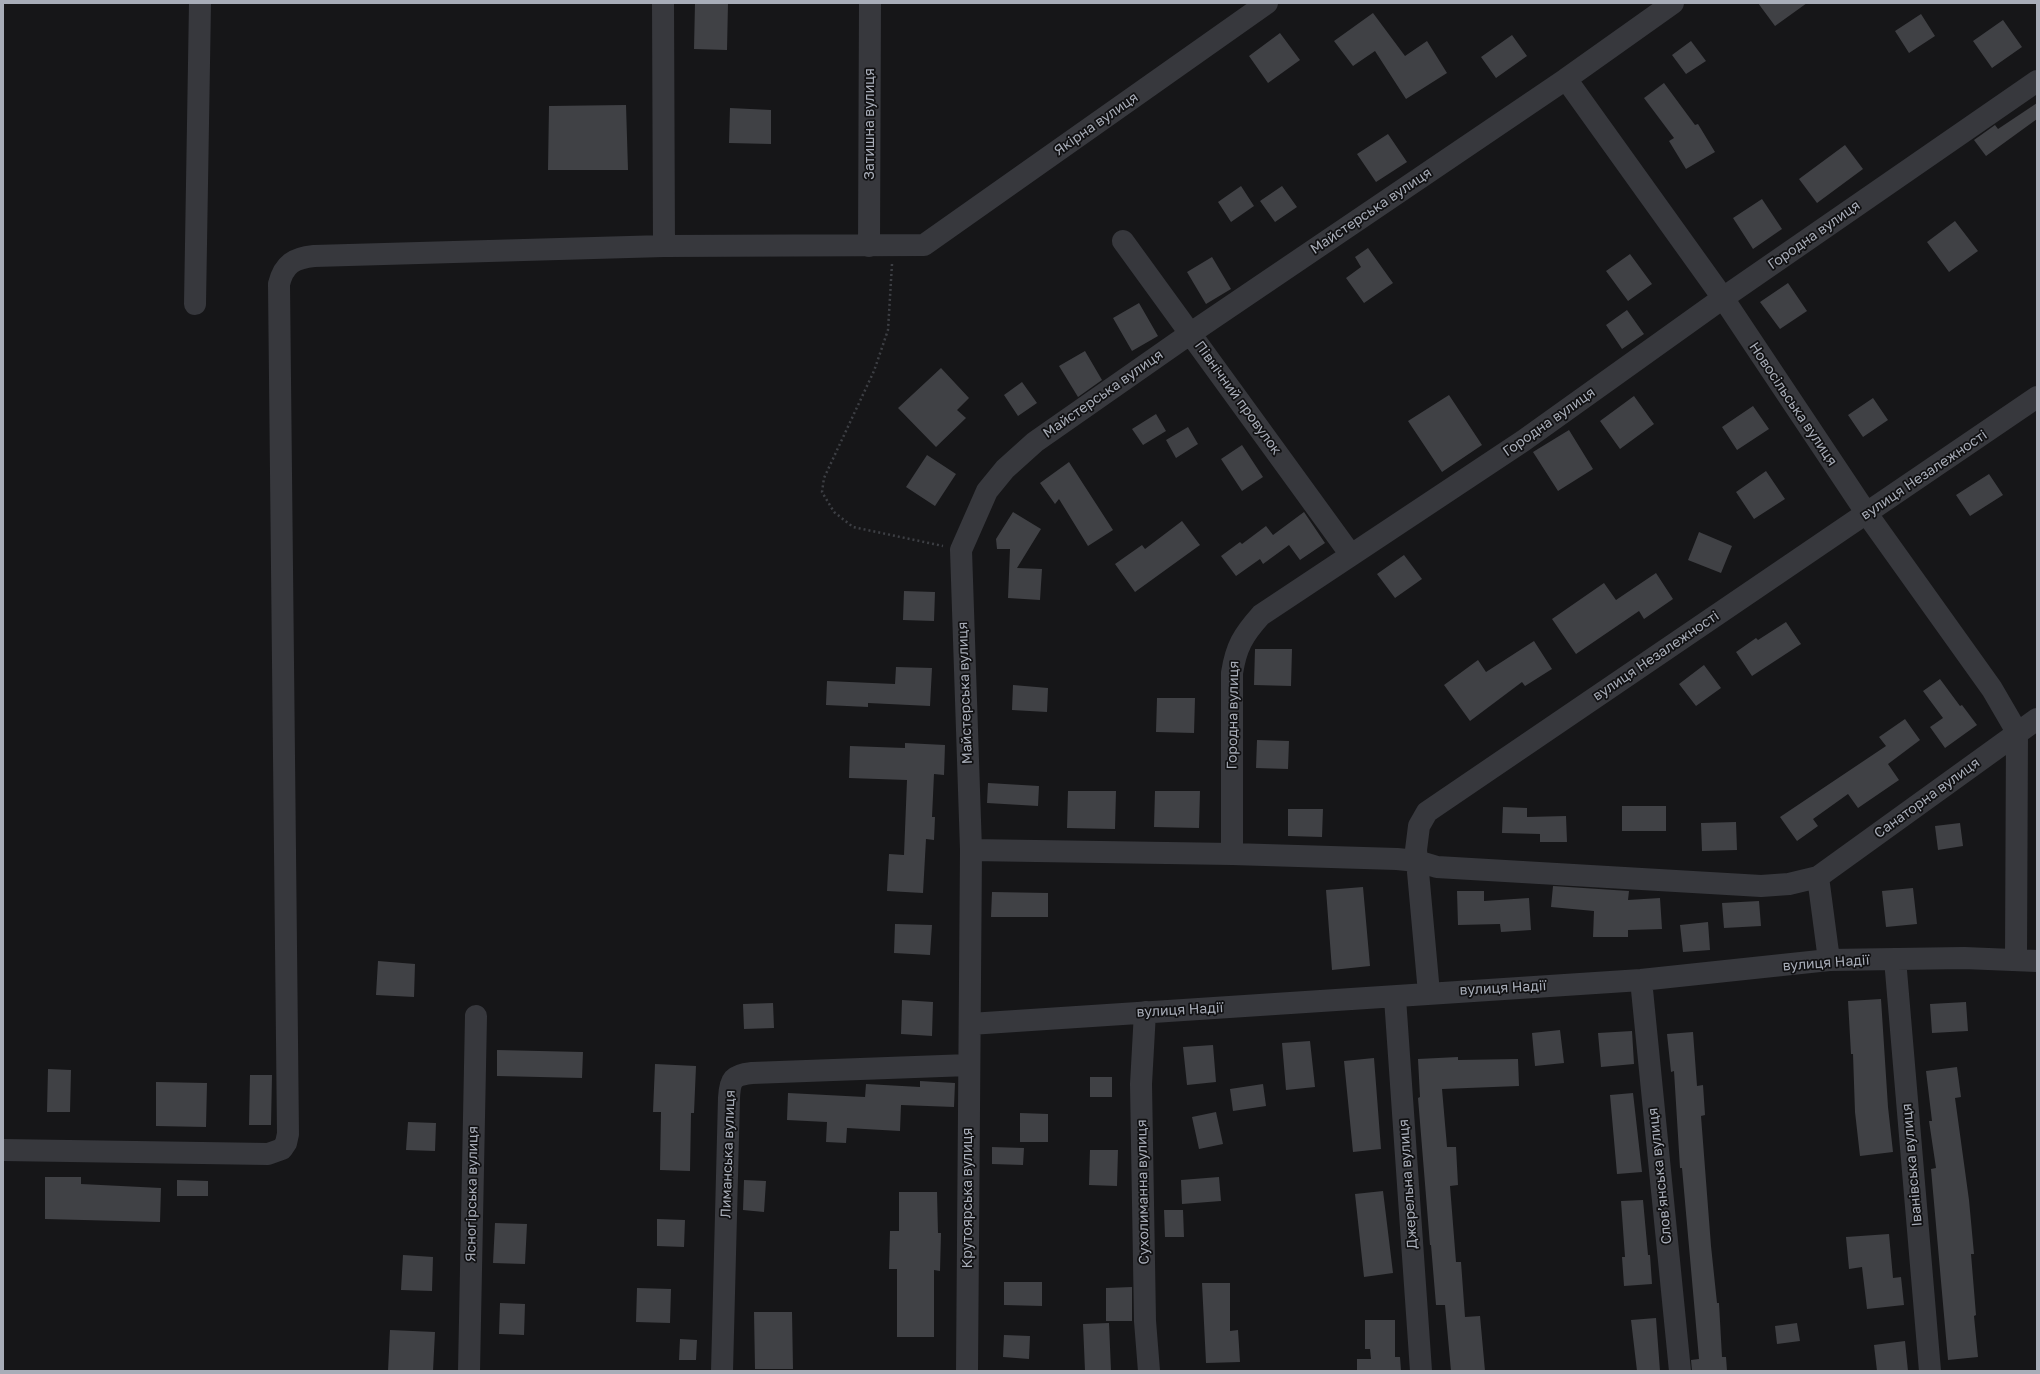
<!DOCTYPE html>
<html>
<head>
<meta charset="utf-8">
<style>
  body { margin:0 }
  #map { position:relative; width:2040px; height:1374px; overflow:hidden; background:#161618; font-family:"Golos Text",sans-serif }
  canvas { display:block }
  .frame { position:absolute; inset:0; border:4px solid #a8adb8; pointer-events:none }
</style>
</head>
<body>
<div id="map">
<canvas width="2040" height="1374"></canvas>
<div class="frame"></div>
</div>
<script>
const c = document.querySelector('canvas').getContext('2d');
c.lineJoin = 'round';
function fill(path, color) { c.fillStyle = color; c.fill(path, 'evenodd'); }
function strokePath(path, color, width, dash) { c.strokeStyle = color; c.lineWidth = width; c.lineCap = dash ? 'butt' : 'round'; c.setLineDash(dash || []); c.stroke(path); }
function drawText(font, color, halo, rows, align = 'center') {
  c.font = font + ' "Golos Text",sans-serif'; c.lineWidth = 3.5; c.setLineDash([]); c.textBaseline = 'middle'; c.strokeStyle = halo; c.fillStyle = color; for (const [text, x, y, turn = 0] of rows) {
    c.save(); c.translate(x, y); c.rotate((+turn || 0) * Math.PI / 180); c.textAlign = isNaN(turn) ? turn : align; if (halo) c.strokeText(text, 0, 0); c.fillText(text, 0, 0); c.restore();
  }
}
const building = new Path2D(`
  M695 3H728L727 50 694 49Z
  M1758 3H1807L1775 26Z
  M1373 13 1405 56 1427 41 1447 73 1406 99 1375 51 1353 66 1334 41Z
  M1921 14 1935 36 1909 53 1895 31Z
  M2003 20 2022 47 1992 68 1973 41Z
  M1280 33 1300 60 1268 83 1249 56Z
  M1512 35 1527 56 1496 78 1481 57Z
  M1691 41 1706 61 1686 74 1672 55Z
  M1664 83 1695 125 1698 124 1715 152 1686 169 1669 141 1674 138 1644 98Z
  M2037 103V119L1986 156 1974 140 1995 125 1998 129Z
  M626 105 628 170H548L549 106Z
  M730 108 771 110V144L729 143Z
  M1388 134 1407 162 1376 182 1357 154Z
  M1845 145 1863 169 1817 203 1799 179Z
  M1241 186 1254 206 1231 222 1218 202Z
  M1282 186 1297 207 1275 222 1260 201Z
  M1762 199 1782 229 1753 249 1733 218Z
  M1955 221 1978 251 1949 272 1927 242Z
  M1368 248 1393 283 1364 303 1346 278 1361 267 1355 257Z
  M1630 254 1652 284 1628 301 1606 271Z
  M1212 257 1231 289 1206 304 1187 272Z
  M1788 283 1807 311 1780 329 1760 302Z
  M1139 303 1158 336 1132 351 1113 318Z
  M1627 310 1644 334 1622 349 1606 325Z
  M1085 351 1102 380 1078 397 1059 366Z
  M941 368 969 398 957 410 966 418 936 447 898 408Z
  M1022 382 1037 403 1018 416 1004 395Z
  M1449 395 1482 445 1442 472 1408 421Z
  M1634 396 1654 424 1620 449 1600 421Z
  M1873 398 1888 420 1863 437 1848 415Z
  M1753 406 1769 429 1737 450 1722 427Z
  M1156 414 1166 431 1143 445 1132 429Z
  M1188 427 1198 444 1176 458 1166 440Z
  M1569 430 1593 469 1558 491 1533 452Z
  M1242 445 1263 477 1242 491 1221 459Z
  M927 455 956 474 935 506 906 487Z
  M1069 462 1113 530 1088 546 1059 499 1055 504 1040 483Z
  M1766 471 1785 499 1754 519 1736 492Z
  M1989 474 2003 495 1970 516 1956 495Z
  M1013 512 1041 529 1017 568 1042 569 1040 600 1008 598 1010 549H997L996 539Z
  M1304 512 1325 543 1300 560 1289 545 1263 564 1260 559 1236 576 1221 556 1240 542 1242 544 1266 526 1273 535Z
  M1182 521 1200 545 1135 592 1115 564 1142 545 1145 549Z
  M1699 532 1732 546 1721 573 1688 560Z
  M1404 555 1422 579 1395 598 1377 574Z
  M1656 573 1673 599 1644 619 1639 611 1576 654 1552 619 1604 583 1616 600Z
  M904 591 935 592 934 621 903 620Z
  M1786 622 1801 644 1752 676 1736 652 1756 638 1758 640Z
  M1534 641 1552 669 1525 686 1522 682 1470 721 1444 685 1478 660 1486 672Z
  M1255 649H1292L1291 686 1254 685Z
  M1704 665 1721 688 1696 706 1679 684Z
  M896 667 932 668 930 706 868 703V707L826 705 827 681 895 684Z
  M1940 679 1960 706 1962 705 1977 725 1945 748 1930 727 1943 718 1923 691Z
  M1013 685 1048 688 1047 712 1012 710Z
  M1157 698H1195L1194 733 1156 732Z
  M1905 719 1920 740 1888 764 1899 780 1858 808 1848 794 1813 819 1818 826 1797 841 1780 817 1886 746 1879 737Z
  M1257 740 1289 741 1288 769 1256 768Z
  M905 743 945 745 944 775 934 774 932 817H935L934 840 926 839 923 893 887 891 889 854 904 855 907 780 849 778 850 746 905 748Z
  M988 783 1039 786 1038 806 987 803Z
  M1068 791H1116L1115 829 1067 828Z
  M1155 791H1200L1199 828 1154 827Z
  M1622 806H1666V831H1622Z
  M1503 807 1527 808V817L1566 816 1567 842H1540V834L1502 833Z
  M1288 809H1323L1322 837 1288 836Z
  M1736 822 1737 850 1702 851 1701 823Z
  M1960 823 1963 846 1938 850 1935 826Z
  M1553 886 1629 891 1628 900 1660 898 1662 929 1628 930V937H1593L1594 911 1551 907Z
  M1363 887 1370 966 1332 970 1326 890Z
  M1913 888 1917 924 1886 927 1882 891Z
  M1457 891H1484V901L1529 898 1531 930 1501 932 1500 924 1458 925Z
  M992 892 1048 893V917H991Z
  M1759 901 1761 926 1724 928 1722 903Z
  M1708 922 1710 950 1683 952 1680 925Z
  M895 924 932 925 930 955 894 953Z
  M378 961 415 964 414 997 376 995Z
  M1881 999 1888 1107 1893 1152 1860 1156 1855 1112 1853 1054H1851L1848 1001Z
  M902 1000 933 1002 932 1036 901 1034Z
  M1966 1002 1968 1031 1932 1033 1930 1004Z
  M773 1003 774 1028 744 1029 743 1004Z
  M1560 1030 1564 1063 1535 1066 1532 1033Z
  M1632 1031 1634 1064 1601 1067 1598 1033Z
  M1693 1032 1697 1086 1703 1085 1705 1115 1701 1116 1711 1246 1717 1303H1719L1722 1357H1726L1727 1371H1692L1691 1360 1699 1359 1682 1168H1680L1674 1071 1671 1072 1667 1034Z
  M1310 1041 1315 1087 1286 1090 1282 1043Z
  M1213 1045 1216 1082 1187 1085 1183 1047Z
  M497 1050 583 1052 582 1078 497 1076Z
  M1458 1057V1060L1518 1059 1519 1086 1442 1089 1447 1147H1456L1458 1185 1450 1186 1456 1262H1461L1465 1317 1480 1316 1485 1371H1451L1445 1305H1436L1431 1245H1430L1418 1098 1420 1097 1418 1059Z
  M1374 1058 1381 1149 1353 1152 1344 1061Z
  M655 1064 696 1066 694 1113H691L690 1171 660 1170 661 1112H653Z
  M1957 1067 1961 1097 1955 1098 1969 1200 1974 1254H1971L1976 1315 1974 1316 1978 1357 1948 1360 1931 1169 1936 1168 1929 1121H1932L1926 1071Z
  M48 1069 71 1070 70 1112H47Z
  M250 1075H272L271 1125H249Z
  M1090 1077H1112V1097H1090Z
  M920 1081 955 1083 954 1107 901 1105 900 1131 847 1128 846 1143 826 1142 827 1122 787 1120 788 1093 865 1097 866 1084 920 1087Z
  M156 1082 207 1083 206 1127 156 1126Z
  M1263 1084 1266 1106 1233 1111 1230 1089Z
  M1633 1093 1642 1172 1617 1174 1610 1095Z
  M1216 1112 1223 1144 1199 1149 1192 1117Z
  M1020 1113 1048 1114V1142H1020Z
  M408 1122 436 1123 435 1151 406 1150Z
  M992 1147 1024 1148 1023 1165 992 1164Z
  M1090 1150H1118L1117 1186 1089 1185Z
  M45 1177H81V1184L161 1188 160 1222 45 1219Z
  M1219 1177 1221 1201 1182 1204 1181 1180Z
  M177 1180 208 1181V1196H177Z
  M744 1180 766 1181 764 1212 743 1210Z
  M1383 1191 1393 1273 1364 1277 1355 1194Z
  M899 1192H937L938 1233H941L940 1271 934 1270V1337H897V1269H889L890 1231H899Z
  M1643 1200 1648 1255H1650L1652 1284 1624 1286 1622 1257H1625L1621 1201Z
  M1164 1210H1183L1184 1237H1165Z
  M657 1219 685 1220 684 1247 657 1246Z
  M495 1223 527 1224 525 1264 493 1263Z
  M1889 1234 1893 1278 1901 1277 1904 1305 1867 1309 1862 1267 1849 1269 1846 1237Z
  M403 1255 433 1257 432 1291 401 1290Z
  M1004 1282H1042V1306L1004 1305Z
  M1202 1283H1230V1331L1238 1330 1240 1362 1206 1363Z
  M1132 1287V1321H1106V1288Z
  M637 1288 671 1289 670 1323 636 1322Z
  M500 1303 525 1304 524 1335 499 1334Z
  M754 1312H792L793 1369H755Z
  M1656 1318 1660 1371H1637L1631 1320Z
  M1365 1320H1395V1357H1400L1401 1371H1357V1359H1371L1370 1349H1365Z
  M1109 1323 1111 1371H1085L1083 1324Z
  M1797 1323 1800 1341 1777 1344 1775 1326Z
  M390 1330 435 1332 433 1371H388Z
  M1004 1335 1030 1336 1029 1359 1003 1357Z
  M680 1339 697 1340 696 1360H679Z
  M1905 1341 1908 1371H1877L1874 1345Z`);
const path = new Path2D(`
  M892 264 888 330 874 371 824 478 822 492 834 512 853 527 943 546`);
const minor = new Path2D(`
  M663 3 664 246
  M1566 79 1723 298 1867 514 1992 689 2017 732 2016 959
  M1123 241 1351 555
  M869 246 870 3
  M195 304 200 3
  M971 850 1232 854 1397 859 1417 861 1437 867 1761 886 1789 884 1818 877 2037 719
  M1232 854V673C1236 647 1243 635 1261 615L1523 441 1723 298 2037 81
  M1818 877 1829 960
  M1895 959 1930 1371
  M1641 980 1680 1371
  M1429 993 1416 850 1419 826 1427 812 2037 397
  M1395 998 1421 1371
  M1145 1012 1141 1084 1145 1321 1149 1371
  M970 1024 1641 980 1829 960 1964 958 2037 961
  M3 1150 268 1154 282 1149 286 1143 288 1134 279 284C284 264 294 258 314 256L664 246 924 245 1267 3
  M469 1371 476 1016
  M722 1371 729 1098C730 1079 733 1075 752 1073L969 1065
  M967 1371 971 850 961 550 987 491 1005 469 1035 442 1191 333 1566 79 1673 3`);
const streetNames = [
  ["Затишна вулиця",870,124,-90],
  ["Якірна вулиця",1096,124,-35],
  ["Майстерська вулиця",1371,211,-34],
  ["Городна вулиця",1814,235,-35],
  ["Майстерська вулиця",1103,394,-35],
  ["Північний провулок",1238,398,54],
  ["Новосільська вулиця",1793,404,56],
  ["Городна вулиця",1549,422,-35],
  ["вулиця Незалежності",1924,475,-34],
  ["вулиця Незалежності",1656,656,-34],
  ["Майстерська вулиця",965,693,-92],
  ["Городна вулиця",1233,715,-89],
  ["Санаторна вулиця",1927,798,-36],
  ["вулиця Надії",1826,963,-4],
  ["вулиця Надії",1503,988,-3],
  ["вулиця Надії",1180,1010,-3],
  ["Лиманська вулиця",728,1154,-88],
  ["Іванівська вулиця",1912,1165,-95],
  ["Словʼянська вулиця",1660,1176,-96],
  ["Джерельна вулиця",1408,1184,-94],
  ["Сухолиманна вулиця",1143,1192,-91],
  ["Ясногірська вулиця",472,1194,-89],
  ["Крутоярська вулиця",968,1198,-90]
];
fill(building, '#404145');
strokePath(path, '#3d3f44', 2.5, [2, 3]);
strokePath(minor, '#37383d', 22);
drawText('14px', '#a8adb8', '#111113', streetNames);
</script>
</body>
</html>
